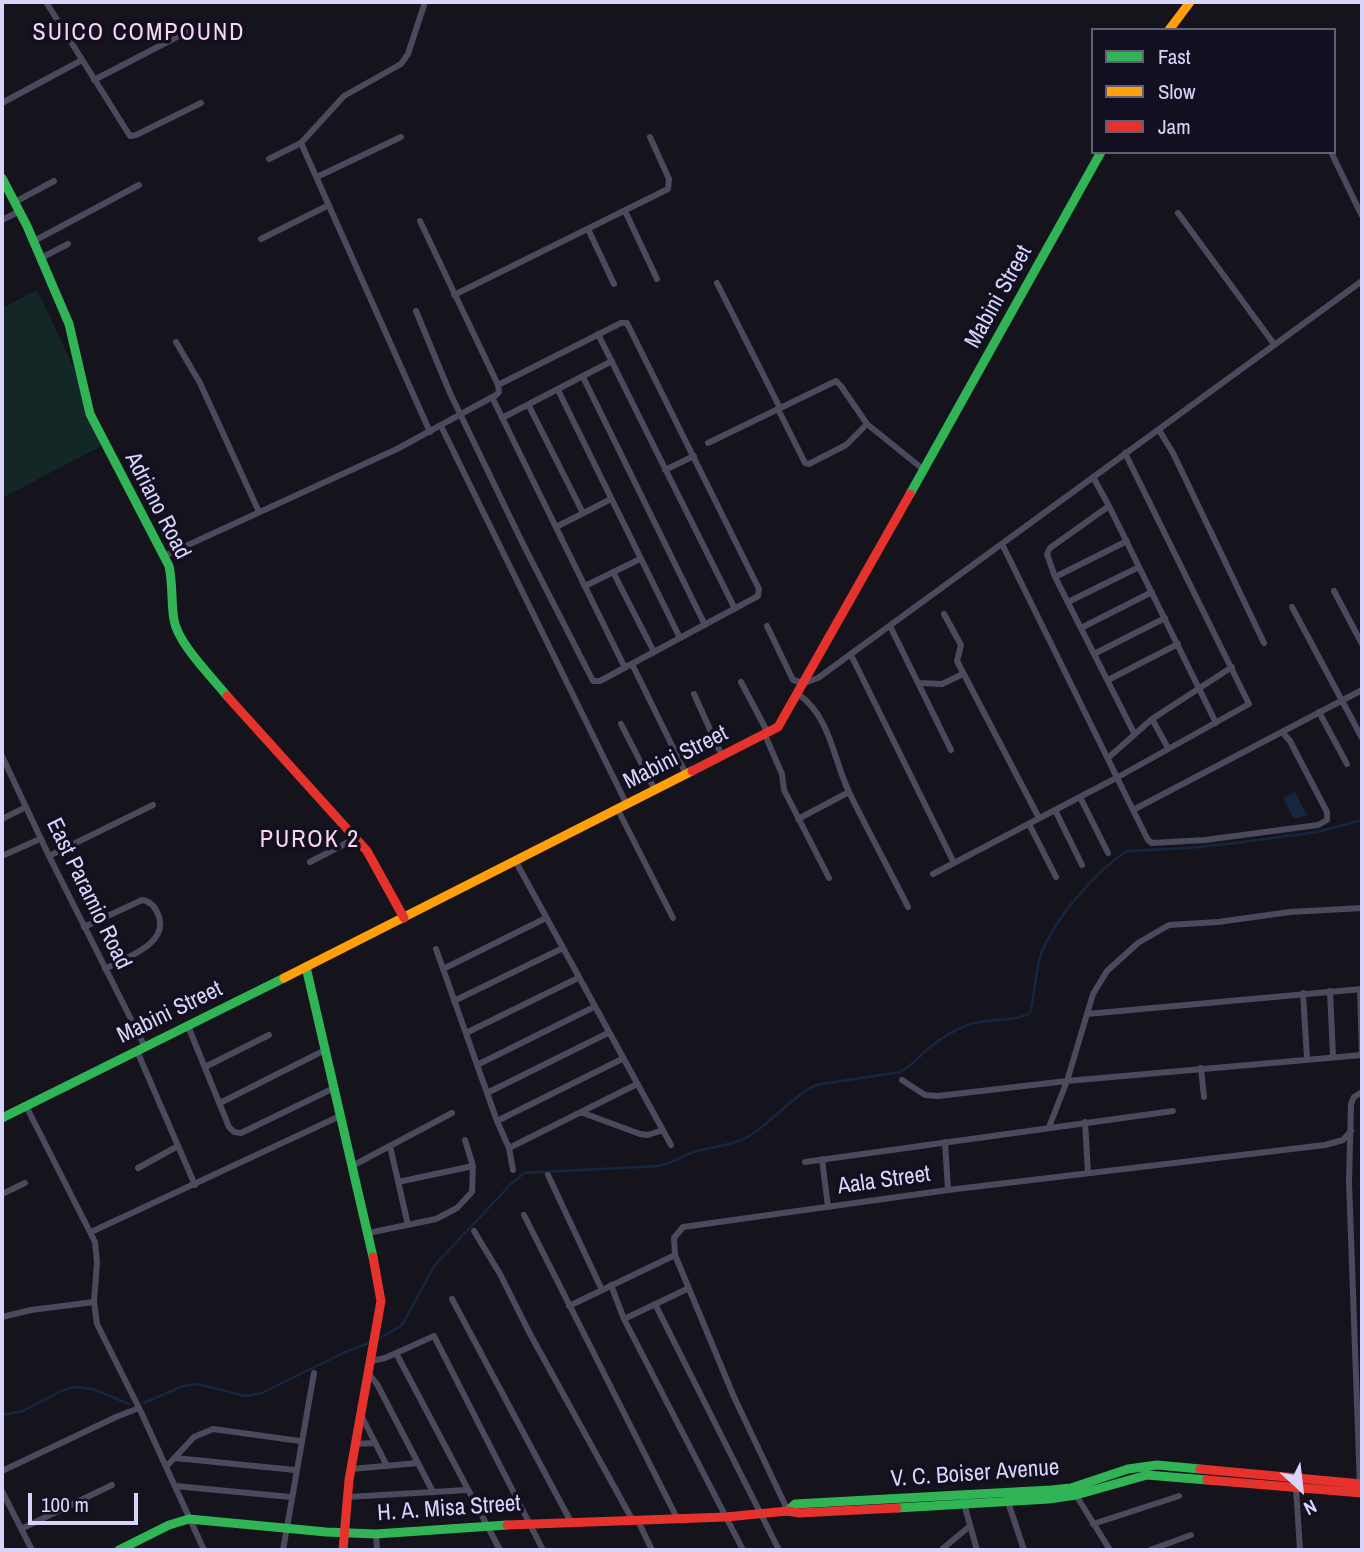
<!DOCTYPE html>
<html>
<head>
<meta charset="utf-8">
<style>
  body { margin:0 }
  #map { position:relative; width:1364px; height:1552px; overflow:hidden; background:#15141c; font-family:"Archivo Narrow",sans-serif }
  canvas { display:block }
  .frame { position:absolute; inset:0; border:4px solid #d8d4fa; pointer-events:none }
  .legend { position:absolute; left:1091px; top:28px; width:245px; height:126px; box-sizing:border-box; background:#121020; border:2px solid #615e77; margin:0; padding:9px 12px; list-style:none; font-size:21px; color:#d8d4fa }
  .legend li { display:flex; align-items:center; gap:14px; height:35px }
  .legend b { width:35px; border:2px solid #615e77 }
  .north { position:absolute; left:1266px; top:1454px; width:70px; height:70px; -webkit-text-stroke:5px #121020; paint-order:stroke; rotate:153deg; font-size:19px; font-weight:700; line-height:28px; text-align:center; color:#d8d4fa }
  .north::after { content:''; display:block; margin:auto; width:24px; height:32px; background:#d8d4fa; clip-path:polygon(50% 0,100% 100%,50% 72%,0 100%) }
  .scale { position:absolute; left:28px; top:1493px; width:110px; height:32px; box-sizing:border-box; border:4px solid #d8d4fa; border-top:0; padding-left:9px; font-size:21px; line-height:24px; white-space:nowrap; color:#d8d4fa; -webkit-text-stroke:5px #121020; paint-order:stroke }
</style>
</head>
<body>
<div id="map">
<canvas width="1364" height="1552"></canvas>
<div class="frame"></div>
<ul class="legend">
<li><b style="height:9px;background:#30b455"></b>Fast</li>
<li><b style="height:9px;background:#ff9f0a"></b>Slow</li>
<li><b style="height:9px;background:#e5322d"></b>Jam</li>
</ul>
<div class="north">N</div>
<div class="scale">100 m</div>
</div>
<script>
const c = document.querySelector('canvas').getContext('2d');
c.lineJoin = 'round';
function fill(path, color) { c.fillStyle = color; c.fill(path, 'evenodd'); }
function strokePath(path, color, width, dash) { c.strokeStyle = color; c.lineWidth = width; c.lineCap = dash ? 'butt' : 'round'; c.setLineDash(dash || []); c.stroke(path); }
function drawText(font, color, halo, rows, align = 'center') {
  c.font = font + ' "Archivo Narrow",sans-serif'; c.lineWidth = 7; c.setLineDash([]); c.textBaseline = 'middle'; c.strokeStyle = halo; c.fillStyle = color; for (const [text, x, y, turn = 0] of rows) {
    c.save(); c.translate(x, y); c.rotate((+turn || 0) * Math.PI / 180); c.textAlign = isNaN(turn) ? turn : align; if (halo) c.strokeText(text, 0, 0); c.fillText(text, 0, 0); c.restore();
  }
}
const green = new Path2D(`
  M37 290 109 442 2 498V308Z`);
const water = new Path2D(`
  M1295 792 1307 815 1294 819 1283 798Z`);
const stream = new Path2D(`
  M379 1339 402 1325 435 1265 510 1185 524 1173 659 1166C672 1163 682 1156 694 1152 713 1146 734 1146 751 1135 774 1120 791 1097 816 1085L900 1072C913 1066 919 1056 929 1048 940 1039 954 1030 967 1025 986 1018 1015 1022 1030 1013 1035 994 1035 972 1041 954 1055 918 1095 872 1127 851L1188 848 1228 844 1317 832 1362 820
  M144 1403 183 1386 198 1384 245 1396 262 1393 343 1353 369 1343
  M2 1415 23 1411 61 1391 74 1387 93 1389 129 1404`);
const street = new Path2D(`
  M46 2 130 136 136 135 201 103
  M94 80 200 25
  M2 103 82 60
  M301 143 430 432
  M1331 152 1362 216
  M269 159 301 143 344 96 401 64 408 54 425 2
  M317 177 401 137
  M15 202 54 181
  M625 211 657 279
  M1178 213 1274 344
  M2 220 20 211
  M588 229 614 284
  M261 239 329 205
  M34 241 139 185
  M41 258 68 244
  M717 283 780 408
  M454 295 668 189 669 179 650 137
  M416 311 450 393 523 544 593 681H600L758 596 759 589 627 323H621L498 385
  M598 334 735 609
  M176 342 200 383 259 512
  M583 377 705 625
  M558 390 680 638
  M492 397 625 668
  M529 406 583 513
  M778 409 805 463 809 464 846 445 867 424
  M502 418 612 361
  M441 426 627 805
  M1159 430 1173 453 1264 643
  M708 443 836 381 841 386 867 424 924 470
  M665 470 694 456
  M1093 477 1109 506 1216 723
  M1109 506 1050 548 1047 554 1055 577 1134 733
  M556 527 611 499
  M1002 544 1133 810 1148 840 1152 843 1205 840 1318 825 1327 820V812L1290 741 1282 732
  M164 556 397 449 496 395 499 392 498 385 420 221
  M613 572 654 652
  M1055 577 1127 541
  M585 586 640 559
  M1334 591 1362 644
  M1068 602 1139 567
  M1292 607 1362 738
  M944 614 961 645 957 661 1039 818
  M767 626 793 680 804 683 818 678 1362 281
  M890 626 951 750
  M1081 628 1152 592
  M1094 654 1165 618
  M851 655 954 863
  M632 664 686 774
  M1108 680 1178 644
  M741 682 768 733
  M918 683 942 684 963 674
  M694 694 722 756
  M798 694C831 717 833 759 849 792 868 831 889 869 908 907
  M1319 712 1347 764
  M1152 719 1168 748
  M621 724 655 790
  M765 735 782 774 784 790 829 878
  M2 756 49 856 145 1047
  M1108 758 1152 719 1232 667
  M1080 797 1108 853
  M618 810 673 918
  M1055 810 1082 865
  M1133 810 1362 690
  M2 819 26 807
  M798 819 849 792
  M1029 824 1056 877
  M4 855 40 839
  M49 856 153 805
  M310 862 356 838
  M516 862 671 1145
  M933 874 1118 777 1249 704 1125 453
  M84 927 142 900C151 901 155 907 158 914 171 944 124 958 105 969
  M436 949 497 1121 509 1148 513 1170
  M443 969 546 918
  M1360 989 1362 1055
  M1330 991 1333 1056
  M1303 993 1307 1058
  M454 1001 563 948
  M1087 1014 1362 989
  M188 1026 229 1127 234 1132 241 1133 334 1088
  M466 1033 578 978
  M137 1051 195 1185
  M477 1065 594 1007
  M205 1067 269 1035
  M1201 1068 1204 1097
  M902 1080 925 1095 938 1096 1067 1081 1362 1055
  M487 1093 608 1033
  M220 1103 325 1050
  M26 1106 95 1242 97 1262 94 1302 97 1324 141 1412 204 1550
  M583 1113 640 1134 648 1135 663 1130
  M497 1121 622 1059
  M1085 1122 1088 1173
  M1049 1127 1067 1081 1093 994 1107 971 1138 943 1169 925 1218 922 1290 912 1362 908
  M945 1142 948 1190
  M390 1146 408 1225
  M509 1148 637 1084
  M822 1159 828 1207
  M805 1162 1173 1111
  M352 1166 452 1113
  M138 1168 178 1146
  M548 1175 602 1290
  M398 1182 473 1166
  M2 1194 25 1183
  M524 1215 678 1520
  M474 1231 500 1274 529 1332 633 1521
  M91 1232 340 1116
  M368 1233 436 1219 457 1208 472 1192 473 1166 465 1140
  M611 1285 624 1319 743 1550
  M452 1299 571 1522
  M655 1304 779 1550
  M569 1306 675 1255
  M2 1317 31 1310 94 1302
  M624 1319 687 1289
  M396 1353 500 1550
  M371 1361 385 1358 434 1336 543 1550
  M369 1374 377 1384 433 1492
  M361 1415 387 1466
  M355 1444 375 1443
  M175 1458 295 1470
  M166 1467 194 1437 213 1429 300 1441
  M351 1469 418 1463
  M2 1471 116 1417 139 1408
  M175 1486 291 1497
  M1360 1487 1349 1182 1351 1104 1354 1097 1362 1092
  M1296 1488 1300 1550
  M2 1491 32 1550
  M1074 1492 1110 1550
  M347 1497 467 1490
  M963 1500 977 1550
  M1008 1502 1024 1550
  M788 1511 734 1397 675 1255 674 1238 683 1227 948 1190 1325 1145 1343 1140 1351 1131
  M638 1521 652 1550
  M1093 1524 1179 1496
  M21 1529 112 1485
  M376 1534 377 1550
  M283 1550 314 1373
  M941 1550 970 1526
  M1150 1550 1191 1535`);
const fast = new Path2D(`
  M2 178 27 226 69 324 90 414 169 566C173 584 171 603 174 620 178 644 212 677 227 696
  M910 494 1101 152
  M306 967 373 1257
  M2 1118 284 978
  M897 1508 1049 1499 1076 1495 1147 1475 1207 1480
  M788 1511 795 1504 1051 1490 1071 1488 1128 1469 1157 1465 1200 1469
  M119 1550 169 1525 189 1519 326 1532 376 1534 507 1525`);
const slow = new Path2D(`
  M1169 30 1190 2
  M284 978 692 771`);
const jam = new Path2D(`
  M227 696 367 851 404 918
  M692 771 778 727 910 494
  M1200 1469 1362 1484
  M1207 1480 1362 1493
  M507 1525 726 1517 788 1511 799 1513 897 1508
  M343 1550 349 1480 381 1301 373 1257`);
const streetNames = [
  ["Mabini Street",999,297,-61],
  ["Adriano Road",157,506,63],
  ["Mabini Street",676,758,-27],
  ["East Paramio Road",88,894,64],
  ["Mabini Street",170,1013,-26],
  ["Aala Street",884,1181,-8],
  ["V. C. Boiser Avenue",975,1474,-4],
  ["H. A. Misa Street",449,1509,-4]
];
const neighbourhoodNames = [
  ["SUICO COMPOUND",139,34],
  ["PUROK 2",310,841]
];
fill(green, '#132726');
fill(water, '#152641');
strokePath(stream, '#152641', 2.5);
strokePath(street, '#4a4a5c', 6);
strokePath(fast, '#30b455', 9);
strokePath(slow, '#ff9f0a', 9);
strokePath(jam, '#e5322d', 9);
drawText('23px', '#d8d4fa', '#121020', streetNames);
c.letterSpacing = '2px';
drawText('24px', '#fad6ee', '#121020', neighbourhoodNames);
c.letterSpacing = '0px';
</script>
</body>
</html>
